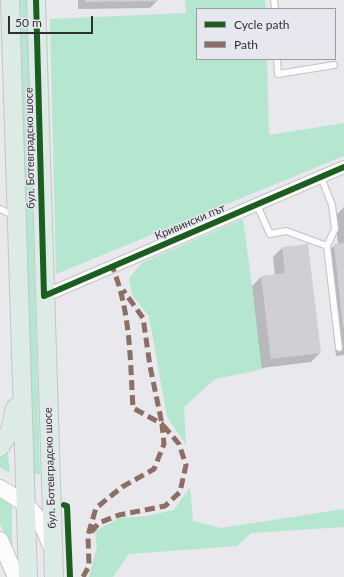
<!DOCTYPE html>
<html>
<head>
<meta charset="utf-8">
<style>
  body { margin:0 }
  #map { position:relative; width:344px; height:577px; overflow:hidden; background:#e8e8ed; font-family:Lato,sans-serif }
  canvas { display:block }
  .legend { position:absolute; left:196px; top:8px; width:140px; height:52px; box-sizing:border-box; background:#e6e7ef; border:1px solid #9d9ea3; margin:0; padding:5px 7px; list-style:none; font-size:12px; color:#2f3032 }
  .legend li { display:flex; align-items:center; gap:8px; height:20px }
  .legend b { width:20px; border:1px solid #9d9ea3 }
  .scale { position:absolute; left:8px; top:16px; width:85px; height:18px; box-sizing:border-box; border:2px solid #2f3032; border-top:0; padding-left:5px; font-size:12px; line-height:14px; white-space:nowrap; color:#2f3032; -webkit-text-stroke:3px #e6e7ef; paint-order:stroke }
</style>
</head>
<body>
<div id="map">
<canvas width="344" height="577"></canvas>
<ul class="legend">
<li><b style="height:5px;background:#1b5e20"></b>Cycle path</li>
<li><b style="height:5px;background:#8d6e63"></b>Path</li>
</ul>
<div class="scale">50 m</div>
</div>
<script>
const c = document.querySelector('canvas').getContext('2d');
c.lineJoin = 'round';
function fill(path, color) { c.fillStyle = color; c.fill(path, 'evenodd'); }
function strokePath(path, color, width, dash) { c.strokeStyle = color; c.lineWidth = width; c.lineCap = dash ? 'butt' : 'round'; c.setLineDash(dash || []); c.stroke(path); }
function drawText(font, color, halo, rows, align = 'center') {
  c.font = font + ' Lato,sans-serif'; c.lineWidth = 3; c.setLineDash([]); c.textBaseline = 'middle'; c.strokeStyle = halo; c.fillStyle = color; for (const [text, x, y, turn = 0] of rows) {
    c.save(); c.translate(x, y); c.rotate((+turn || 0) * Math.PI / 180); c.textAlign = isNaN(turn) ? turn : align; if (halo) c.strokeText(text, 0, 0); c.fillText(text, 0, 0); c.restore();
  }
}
const green = new Path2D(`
  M20 0H27L40 474H32Z
  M185 0H265L266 9H197V59H267L269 135 344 123V156L56 274 50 19 186 13Z
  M243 219 263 369 215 379 184 407 186 445 167 417 149 316 132 295 129 278 142 263Z
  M7 445 10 473 0 467V453Z
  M190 487 193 521 221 528 344 509V527L251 533 237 546 129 554 113 577H89L97 547 95 531 120 518 147 516 174 510Z
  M0 498 12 506V548L0 524Z`);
const shadow = new Path2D(`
  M78 0H157V1L150 8 78 9Z
  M344 207V355L336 356 325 254 335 245 338 244 335 216Z
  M282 248 320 353 311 362 262 368 252 286 261 277 275 275 273 257Z`);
const building = new Path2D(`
  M85 0H158V1L85 2Z
  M344 243V327H343L334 244Z
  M308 244 321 353 271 359 261 276 285 273 282 247Z`);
const service = new Path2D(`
  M274 0 275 9
  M277 59 278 74 334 65
  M321 177 332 205 335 229 327 246 339 348
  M257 205 270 234 286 231 327 246
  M0 209 15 216`);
const minor = new Path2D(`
  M44 296 344 167`);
const secondary = new Path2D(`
  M0 488C27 503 40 514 50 544
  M0 540 16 577`);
const primary = new Path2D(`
  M10 0 28 577
  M36 0 54 577
  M0 447 10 431 15 408`);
const quiet = new Path2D(`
  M91 532 99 523 119 515 165 506 180 492 186 465 179 444 162 424 150 366 143 318 123 290
  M83 577 89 566 88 535 96 508 122 487 154 469 164 444 162 424 133 408C130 360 131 312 112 266`);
const cycleway = new Path2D(`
  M36 0 44 296 344 167
  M64 505 67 506 70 577`);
const streetNames = [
  ["бул. Ботевградско шосе",30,148,-91],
  ["Кривински път",190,222,-23],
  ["бул. Ботевградско шосе",50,468,-92]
];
fill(green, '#b4e6d0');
fill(shadow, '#0003');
fill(building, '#d0d0d4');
strokePath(service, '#c3c3c6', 8);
strokePath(minor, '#c3c3c6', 14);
strokePath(secondary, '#c3c3c6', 18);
strokePath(primary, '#c5c6c8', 20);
strokePath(service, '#fcfcfc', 6);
strokePath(minor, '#fcfcfc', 12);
strokePath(secondary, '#fcfcfc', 16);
strokePath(primary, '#ddebe6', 18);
strokePath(quiet, '#8d6e63', 5, [10, 5]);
strokePath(cycleway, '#1b5e20', 6);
drawText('11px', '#2f3032', '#e6e7ef', streetNames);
</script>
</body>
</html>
